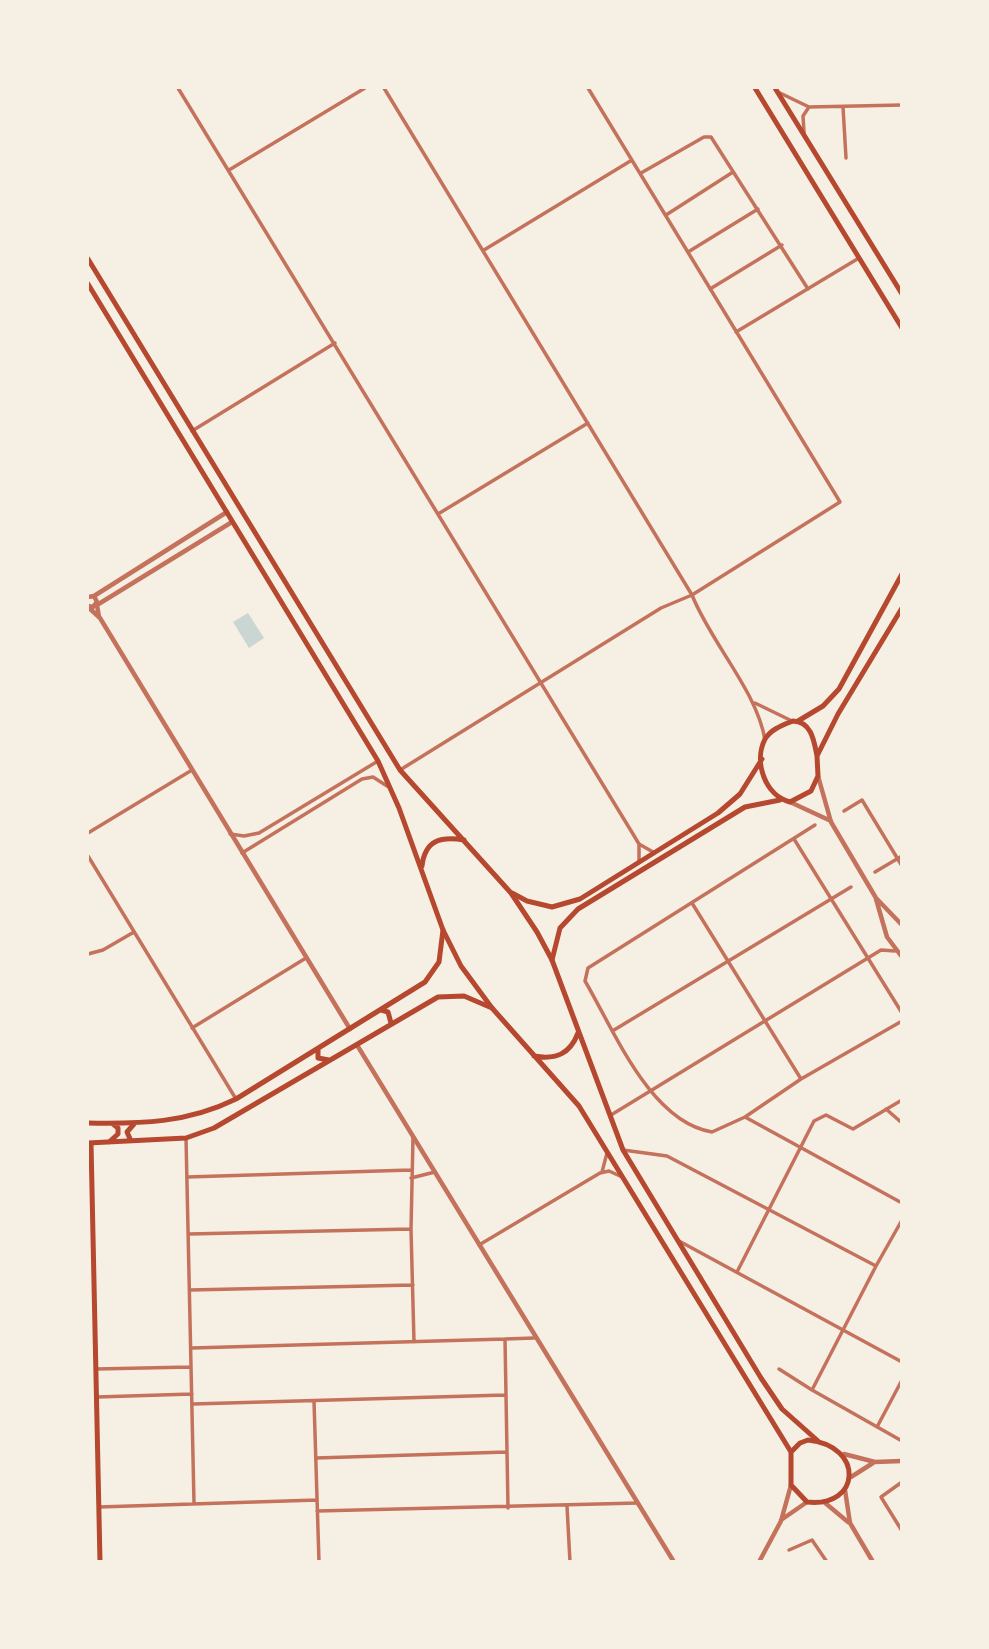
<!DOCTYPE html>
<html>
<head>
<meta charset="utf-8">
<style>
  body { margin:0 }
  #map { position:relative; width:989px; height:1649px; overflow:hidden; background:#f6efe4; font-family:"Roboto Serif",serif }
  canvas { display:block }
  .frame { position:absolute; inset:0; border:89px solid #f6efe4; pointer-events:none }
</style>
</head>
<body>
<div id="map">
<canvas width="989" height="1649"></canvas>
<div class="frame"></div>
</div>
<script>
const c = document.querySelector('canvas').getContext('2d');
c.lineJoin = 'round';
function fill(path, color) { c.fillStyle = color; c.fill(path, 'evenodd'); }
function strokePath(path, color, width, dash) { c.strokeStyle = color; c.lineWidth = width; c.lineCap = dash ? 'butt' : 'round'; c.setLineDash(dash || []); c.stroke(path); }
const water = new Path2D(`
  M248 613 264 638 249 648 233 622Z`);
const minor = new Path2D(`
  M178 88 633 834 639 844V860
  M384 88 692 595C711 643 757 691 765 740
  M780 93 809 107 803 116 804 132
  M809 107 902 105
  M843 107 846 158
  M229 170 365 88
  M641 173 704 137H711L808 289
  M666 215 733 172
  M484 250 632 160
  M688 252 758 209
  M710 289 782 245
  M736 332 859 258
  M192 431 335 343
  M438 514 588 423
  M755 703 792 721
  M400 770 661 608 692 595 840 502 588 88
  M844 811 862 800 902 866
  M815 825 588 968 585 981C614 1030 650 1122 712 1132L745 1117 801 1079 902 1021
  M88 833 192 770
  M230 834 244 836 259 833 378 761
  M794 839 902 1013
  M639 844 653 852
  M242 853 362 779 373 777 387 786
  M88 856 236 1099
  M875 872 902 856
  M692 903 801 1079
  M88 954 103 950 134 932
  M192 1028 306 958
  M614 1030 851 887
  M886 1109 902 1123
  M611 1115 881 950 895 951
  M745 1117 902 1203
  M186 1138 194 1503
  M413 1138 411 1229 414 1342
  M623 1150 667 1156 876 1266 812 1390 779 1369
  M602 1172 607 1153
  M187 1177 411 1170
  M411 1178 435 1172
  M189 1234 411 1229
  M679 1241 902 1362
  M479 1245 600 1173 609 1171 620 1176
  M876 1266 902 1220
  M737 1272 814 1121 826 1115 853 1129 902 1100
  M190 1290 413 1285
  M192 1348 505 1339
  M96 1369 191 1367
  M812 1390 902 1441
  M97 1397 192 1394
  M314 1401 319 1562
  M193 1404 505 1395
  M877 1427 902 1380
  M316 1458 507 1452
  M902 1482 881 1497 902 1531
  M567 1506 570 1562
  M99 1507 317 1500
  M508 1508 505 1339 534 1338
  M317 1511 638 1503
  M789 1550 812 1540 827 1562`);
const tertiary = new Path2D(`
  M94 596 227 512
  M88 597 94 596 97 602 93 607 88 606
  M88 607 100 618 350 1029
  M99 617 97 605 232 522
  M818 776 831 822 876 898 902 925
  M790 802 831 821
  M876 899 887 937 902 957
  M357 1045 674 1562
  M844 1454 875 1462 902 1461
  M851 1477 873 1463
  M845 1490 850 1523 873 1562
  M824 1502 848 1522
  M781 1520 807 1502
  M759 1562 781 1521 791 1485`);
const secondary = new Path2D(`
  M755 88 902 328
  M775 88 902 294
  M798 721 823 706 839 689 902 574
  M817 756C814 741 812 722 793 721 783 725 771 729 765 739 753 763 766 796 790 802L811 791 818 776 817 756 838 714 902 608
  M512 893 527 901 552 907 580 899 718 813 740 794 762 759
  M552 960 560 928 578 909 745 807 780 800
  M381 1010 388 1012 391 1023
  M318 1050V1058L329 1060
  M88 1123C141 1124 187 1123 236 1099L425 982 439 962 443 930
  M131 1141 127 1132 134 1124
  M109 1142 118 1134V1128L113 1124
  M88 1143 186 1138 214 1128 438 997 464 996 492 1008
  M91 1143 100 1562`);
const primary = new Path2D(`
  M88 259 400 770 511 893 537 932 552 960 623 1150 761 1378 782 1409 818 1441
  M88 284 378 761 399 808 443 930 461 966 492 1008 579 1106 791 1452
  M422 866C425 840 441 836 464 840
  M534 1056C556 1060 570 1054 578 1033
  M808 1440C865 1446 861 1508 807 1502L791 1485V1452L800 1443Z`);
fill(water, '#c9d6d2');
strokePath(minor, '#c5725c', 3.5);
strokePath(tertiary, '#c5725c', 4.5);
strokePath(secondary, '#b5482f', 5);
strokePath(primary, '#b5482f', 5);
</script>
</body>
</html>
